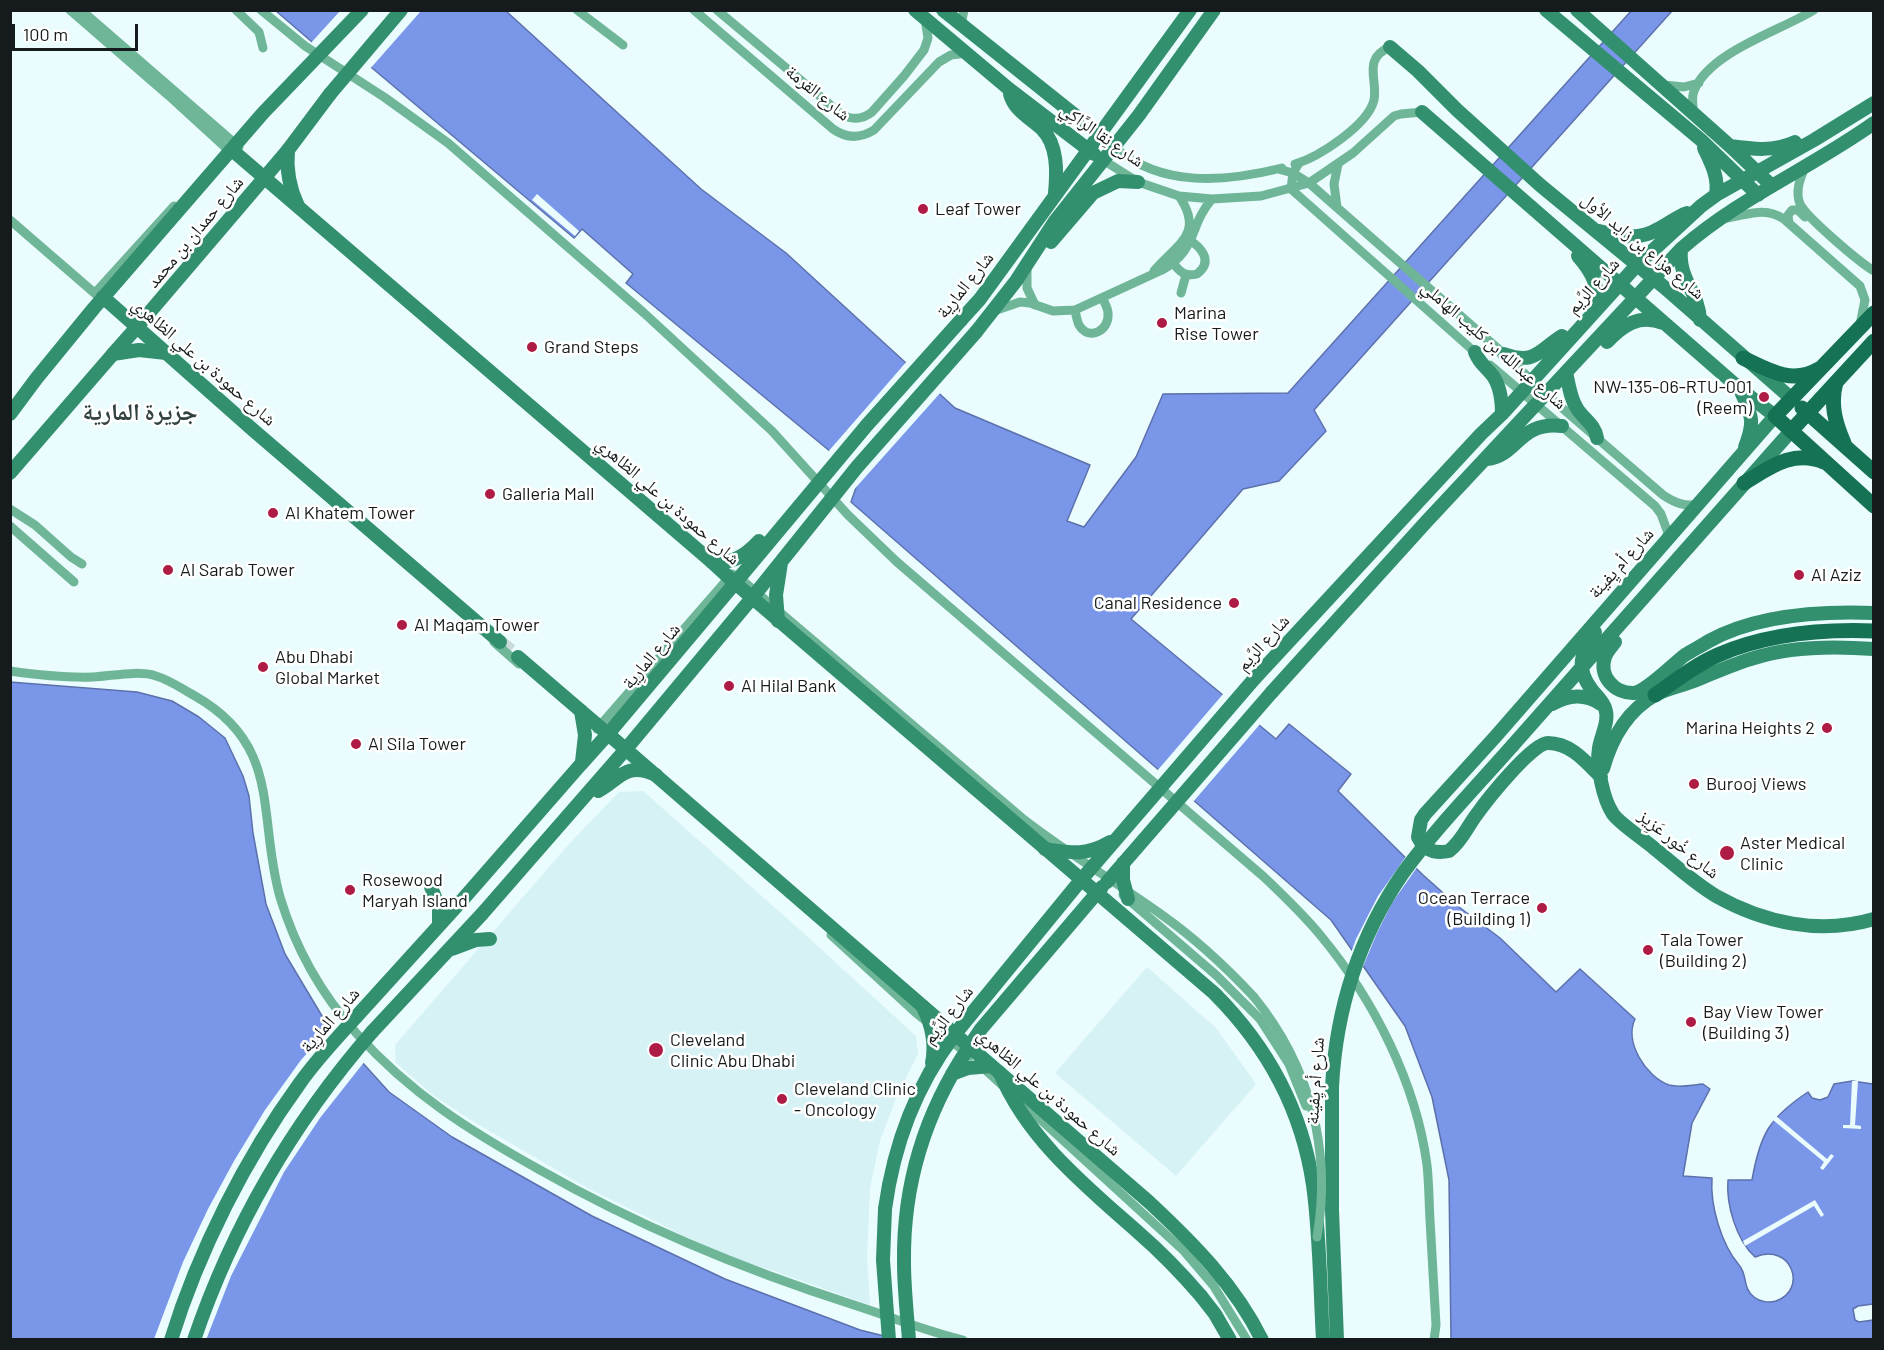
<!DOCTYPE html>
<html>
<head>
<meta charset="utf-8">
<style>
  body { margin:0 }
  #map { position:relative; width:1884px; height:1350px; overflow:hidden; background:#eafcfd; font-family:Barlow,sans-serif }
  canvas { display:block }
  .frame { position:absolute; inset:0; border:12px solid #151b1c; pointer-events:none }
  .scale { position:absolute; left:12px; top:24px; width:126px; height:27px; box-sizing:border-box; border:3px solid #151b1c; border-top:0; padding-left:8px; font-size:18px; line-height:21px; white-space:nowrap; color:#151b1c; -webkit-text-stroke:4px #fff; paint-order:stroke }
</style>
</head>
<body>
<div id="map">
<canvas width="1884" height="1350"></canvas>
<div class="frame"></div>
<div class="scale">100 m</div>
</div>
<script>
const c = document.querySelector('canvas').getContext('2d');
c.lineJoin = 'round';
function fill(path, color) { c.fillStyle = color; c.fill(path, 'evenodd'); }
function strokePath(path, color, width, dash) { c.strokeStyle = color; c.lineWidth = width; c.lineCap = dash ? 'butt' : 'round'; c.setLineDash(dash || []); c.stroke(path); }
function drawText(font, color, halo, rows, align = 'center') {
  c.font = font + ' Barlow,"Noto Naskh Arabic",sans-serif'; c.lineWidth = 5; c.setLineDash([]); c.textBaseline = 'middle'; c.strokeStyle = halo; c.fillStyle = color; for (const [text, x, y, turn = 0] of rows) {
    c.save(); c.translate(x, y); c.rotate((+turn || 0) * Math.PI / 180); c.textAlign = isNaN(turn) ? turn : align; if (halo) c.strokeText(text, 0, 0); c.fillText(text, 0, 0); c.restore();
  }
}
const built = new Path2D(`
  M643 791 799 929 916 1036 918 1054 897 1096 880 1141 870 1188 867 1257 870 1305 774 1271 714 1252 655 1221 589 1189 469 1119 433 1095 396 1063 395 1045 569 844 619 792Z
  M1147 967 1216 1028 1256 1084 1176 1176 1055 1073Z`);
const water = new Path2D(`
  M276 11H506L701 189 786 253 955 408 1090 465 1067 521 1084 527 1136 457 1163 394 1288 393 1631 11H1672L1314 410 1326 431 1279 481 1243 489 1131 619 1276 739 1289 724 1351 774 1338 791 1423 875 1459 907 1500 938 1556 992 1580 969 1635 1019C1624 1042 1646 1077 1669 1085 1680 1088 1692 1085 1703 1084L1710 1089 1692 1123 1683 1176 1712 1178C1710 1205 1721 1244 1739 1265 1748 1275 1742 1288 1754 1297 1760 1302 1769 1303 1776 1301 1808 1290 1792 1242 1755 1257 1736 1240 1726 1204 1728 1180H1752C1760 1134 1769 1118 1808 1092L1812 1098 1820 1100 1828 1097 1834 1084 1852 1081 1873 1084V1304L1858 1306 1853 1309 1855 1320 1859 1322 1873 1320V1339H1451L1449 1180 1432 1097 1405 1026 1331 920 851 502 860 476 626 283 633 274 582 229 574 238 340 41 326 54Z
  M10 682 137 692 172 701 199 717 225 738 243 776 249 796 253 833 266 904 285 954 325 1021 389 1092 452 1137 592 1216 725 1279 860 1330 896 1339H11Z`);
const pier = new Path2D(`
  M340 11H421L369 70 340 45 328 56H324L310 44Z
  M537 194 579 231 575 236 532 200Z
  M908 360 942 391 851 493 857 478 827 453Z
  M1224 693 1261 723 1193 802 1157 771Z
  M1407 855 1418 866 1392 903 1377 933 1362 969 1351 953 1356 939 1378 896Z
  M332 1025 365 1061 320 1118 284 1172 231 1276 206 1340 154 1339 183 1262 208 1209 234 1161 265 1110 301 1060Z
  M1852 1081H1858L1855 1125 1861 1126V1129L1843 1128V1125H1850Z
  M1776 1116 1827 1159 1831 1154 1834 1156 1823 1170 1820 1168 1824 1162 1773 1120Z
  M1815 1200 1824 1215 1821 1217 1814 1206 1745 1246 1743 1241Z`);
const secondaryTunnel = new Path2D(`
  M500 642 518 657`);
const street = new Path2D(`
  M70 10 168 95 226 148
  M81 10 239 147
  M236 10 259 32 263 48
  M261 10 305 46 384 97 448 143 644 313 772 431 848 515 897 562 1264 877C1284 896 1304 915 1321 936 1374 1000 1416 1083 1427 1165 1429 1183 1429 1202 1430 1220 1432 1255 1434 1290 1436 1325L1434 1340
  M577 10 623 45
  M694 10 833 129C847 139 861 138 874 130L939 62 951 55 967 53
  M717 10 841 114C851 120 862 120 872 112L904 76 924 50 928 38 925 19
  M961 25 964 10
  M1664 85 1684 87 1699 83
  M1694 114C1693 106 1691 99 1694 91 1709 52 1780 31 1814 10
  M1114 147C1162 188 1225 182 1282 168
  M1103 160 1138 182 1179 196 1212 199 1261 196 1309 183 1353 153 1394 116 1401 114 1422 112
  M1299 163 1293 173 1291 189 1477 354
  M1295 164C1319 157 1368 125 1374 100 1378 79 1362 59 1390 47
  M1805 167C1800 179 1795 191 1800 204 1806 217 1859 262 1874 271
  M1278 169 1293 173 1309 183 1504 354 1546 394 1663 495C1675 503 1685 507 1699 504
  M1337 207 1334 184 1338 164
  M1727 218C1748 215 1764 206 1784 219L1860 286 1865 300 1860 325
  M10 220 106 303
  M1789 223 1788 215 1792 210H1798L1805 217
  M1173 263C1180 272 1185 277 1197 274 1214 261 1201 247 1188 239
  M1027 266V288L1035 305
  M1154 271C1177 244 1205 234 1179 196
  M95 293 174 206
  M1181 293 1186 275
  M1075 310C1076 315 1077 321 1079 325 1089 342 1110 330 1108 313 1108 308 1104 303 1103 298
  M994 311 1020 302 1030 303 1053 311 1075 310 1162 270C1198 250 1189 225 1212 199
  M1490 365 1655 506 1661 514 1668 533 1664 542
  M10 509 35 525 71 557 82 564
  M10 526 74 582
  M736 575 1022 818C1067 853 1116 882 1162 915 1196 939 1226 967 1254 997
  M494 642 519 664
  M10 671C38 675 65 678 93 677 113 676 137 670 156 676 170 680 182 689 195 696 283 746 257 816 280 897 295 947 322 995 357 1034 411 1094 470 1131 540 1170 640 1227 745 1270 854 1305 891 1317 926 1331 963 1340
  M597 729 732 574
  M1123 895 1216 975 1260 1019 1289 1064 1306 1106
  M831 935 916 1013 970 1056
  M980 1065 1003 1086
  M1018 1099 1184 1251 1213 1285 1247 1340`);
const secondary = new Path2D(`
  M915 10 1009 89 1094 154
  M943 10 1106 140
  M1546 10 1701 140 1758 195
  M1577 10 1730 146 1772 186
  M1390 47 1418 71 1457 110 1540 185 1664 287 1792 399
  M1010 94C1014 110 1030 118 1042 129 1058 145 1057 172 1055 193
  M1422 112 1739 388 1775 416 1496 736 1425 814 1421 820 1418 837C1425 851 1435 854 1449 851 1462 841 1467 827 1477 814 1487 800 1532 743 1548 743 1571 743 1586 762 1601 777
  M1730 146C1752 149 1774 152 1795 142
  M1704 148C1711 163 1719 177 1716 195
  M232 150 712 562
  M288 150 330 94
  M1599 231C1619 236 1639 241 1658 229 1668 224 1676 217 1687 213
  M1051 242 1093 193 1118 181 1138 182
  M1681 249C1678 280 1699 292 1700 320
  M1578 256C1593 273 1599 286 1597 309
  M103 297 252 429 500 642
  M961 320 980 299 1190 10
  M137 327 265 177
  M976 332 1016 281 1055 221 1139 115 1214 10
  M1607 342C1623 325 1639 314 1663 323
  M1475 352C1479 363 1486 367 1493 376 1500 386 1502 401 1502 414
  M1504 354C1536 365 1538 351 1562 336
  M1566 372C1569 385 1570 399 1578 410 1585 420 1595 425 1597 438
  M1740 389C1751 415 1756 419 1745 447
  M1487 459C1518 456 1518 421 1562 426
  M10 473 113 354
  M1595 632C1581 653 1575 668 1592 690 1596 695 1603 701 1605 708 1610 720 1601 735 1599 748 1596 765 1603 799 1613 814 1620 824 1645 840 1655 849 1675 865 1694 883 1716 896 1764 923 1820 935 1874 919
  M1615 642C1612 646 1607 651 1605 657 1598 676 1615 694 1634 693 1647 691 1673 664 1685 655 1693 650 1701 646 1709 641 1756 615 1821 611 1874 613
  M518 657 581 711
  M1255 678 1481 434 1502 414 1637 265 1701 206 1716 195 1814 140 1874 103
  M1272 692 1426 522 1681 249C1739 198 1811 168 1874 123
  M1552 704C1569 695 1584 693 1601 704
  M1513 745 1791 431
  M626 749 752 598
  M1603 769C1611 740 1627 711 1655 695 1666 689 1681 686 1694 681 1714 673 1733 664 1754 658 1791 646 1835 646 1874 649
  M431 887 439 907V925
  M452 949 476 940 490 939
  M356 1017 464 898 582 763
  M372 1032 482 914
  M955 1034 1081 880
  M969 1047 981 1029 1102 887
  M1332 1087V1210L1337 1340
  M883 1260 885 1209
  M1201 1296 1215 1314 1230 1340
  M1262 1340C1235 1285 1193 1243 1149 1202L608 734 735 583 1214 993C1267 1046 1302 1110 1313 1185 1320 1235 1320 1288 1323 1340`);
const primary = new Path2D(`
  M1874 313 1775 416 1874 506
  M1743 358C1768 370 1792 385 1819 369
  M1836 382C1830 404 1835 422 1844 443
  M1802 408 1874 472
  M1791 431 1874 341
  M1744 483C1769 468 1793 449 1824 462
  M1655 695C1675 681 1695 665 1718 655 1766 634 1821 629 1874 631`);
const streetBridge = new Path2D(`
  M1254 997C1310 1066 1332 1150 1317 1237`);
const secondaryBridge = new Path2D(`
  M330 94 401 10
  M288 150C286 170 289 187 298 206
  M265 177 288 150
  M113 354 139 350 166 353
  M113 354 137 327
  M10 414 36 379 94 308 263 113 362 10
  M712 562 735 583 867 425 961 320
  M712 562C732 564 745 556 759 541
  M752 598 857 467 976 332
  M778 621 776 595 781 563
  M581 711 608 734 582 763
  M581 711 585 735 582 762
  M598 791C620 779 626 761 656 775
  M1045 849C1072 853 1086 856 1110 842
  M1123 863V880L1128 899
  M1081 880 1255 678
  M1107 882 1272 692
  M482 914 626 749
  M923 1007C932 1025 936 1043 932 1063
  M1000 1073C1028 1140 1087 1187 1140 1234 1162 1253 1182 1274 1201 1296
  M952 1074 968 1068 991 1066
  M1332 1087C1336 1010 1359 937 1403 873 1436 828 1476 787 1513 745
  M885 1209C894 1144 915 1087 955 1034
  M883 1260 889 1340
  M171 1340C198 1252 246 1157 300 1083 316 1060 337 1038 356 1017
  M194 1340C233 1225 293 1123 372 1032
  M909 1340C907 1314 904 1288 904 1262 903 1184 926 1111 969 1047`);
const markers = [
  [923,209,6,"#ae1b44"],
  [1162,323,6,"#ae1b44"],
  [532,347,6,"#ae1b44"],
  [1764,397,6,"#ae1b44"],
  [490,494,6,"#ae1b44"],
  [273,513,6,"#ae1b44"],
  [168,570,6,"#ae1b44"],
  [1799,575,6,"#ae1b44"],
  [1234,603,6,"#ae1b44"],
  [402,625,6,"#ae1b44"],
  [263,667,6,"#ae1b44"],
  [729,686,6,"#ae1b44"],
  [1827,728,6,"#ae1b44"],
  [356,744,6,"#ae1b44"],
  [1694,784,6,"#ae1b44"],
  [1727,853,8,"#ae1b44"],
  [350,890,6,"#ae1b44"],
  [1542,908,6,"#ae1b44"],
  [1648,950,6,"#ae1b44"],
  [1691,1022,6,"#ae1b44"],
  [656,1050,8,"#ae1b44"],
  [782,1099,6,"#ae1b44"]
];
const streetNames = [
  ["شارع القرمة",818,93,39],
  ["شارع نِقا الرَّاكِي",1102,135,35],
  ["شارع حمدان بن محمد",195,232,-50],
  ["شارع هزاع بن زايد الأول",1643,246,40],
  ["شارع المارِية",965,285,-51],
  ["شارع الرِّيم",1593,286,-48],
  ["شارع عبدالله بن كليب الهاملي",1494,345,41],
  ["شارع حمودة بن علي الظاهري",204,362,41],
  ["شارع حمودة بن علي الظاهري",668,501,41],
  ["شارع أم يِفينة",1621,563,-48],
  ["شارع الرِّيم",1263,643,-48],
  ["شارع المارِية",651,656,-50],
  ["شارع خُور عَزِيز",1679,844,39],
  ["شارع الرِّيم",948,1015,-52],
  ["شارع المارِية",330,1020,-49],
  ["شارع أم يِفينة",1315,1081,-86],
  ["شارع حمودة بن علي الظاهري",1049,1092,41]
];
const poiNames = [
  ["Leaf Tower",935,209],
  ["Marina",1174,313],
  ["Rise Tower",1174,334],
  ["Grand Steps",544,347],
  ["NW-135-06-RTU-001",1752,387,"right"],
  ["(Reem)",1752,408,"right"],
  ["Galleria Mall",502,494],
  ["Al Khatem Tower",285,513],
  ["Al Sarab Tower",180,570],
  ["Al Aziz",1811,575],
  ["Canal Residence",1222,603,"right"],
  ["Al Maqam Tower",414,625],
  ["Abu Dhabi",275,657],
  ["Global Market",275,678],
  ["Al Hilal Bank",741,686],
  ["Marina Heights 2",1815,728,"right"],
  ["Al Sila Tower",368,744],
  ["Burooj Views",1706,784],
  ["Aster Medical",1740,843],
  ["Clinic",1740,864],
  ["Rosewood",362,880],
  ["Maryah Island",362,901],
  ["Ocean Terrace",1530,898,"right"],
  ["(Building 1)",1530,919,"right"],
  ["Tala Tower",1660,940],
  ["(Building 2)",1660,961],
  ["Bay View Tower",1703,1012],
  ["(Building 3)",1703,1033],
  ["Cleveland",670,1040],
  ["Clinic Abu Dhabi",670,1061],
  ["Cleveland Clinic",794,1089],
  ["- Oncology",794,1110]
];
const districtNames = [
  ["جزيرة المارية",140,412]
];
fill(built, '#d6f2f4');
fill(water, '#7a96e9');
strokePath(water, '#5c71ac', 1.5);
fill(pier, '#eafcfd');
strokePath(secondaryTunnel, '#cadadb', 14, [14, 7]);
strokePath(street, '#6fb698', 9);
strokePath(secondary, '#33906e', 14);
strokePath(primary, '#167254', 15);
strokePath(streetBridge, '#6fb698', 9);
strokePath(secondaryBridge, '#33906e', 14);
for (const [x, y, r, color] of markers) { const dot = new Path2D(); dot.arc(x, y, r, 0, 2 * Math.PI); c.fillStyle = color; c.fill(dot); strokePath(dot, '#fff', 2); }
drawText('18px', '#151b1c', '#fff', streetNames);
drawText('18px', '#151b1c', '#fff', poiNames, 'left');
drawText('bold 24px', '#324142', '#fff', districtNames);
</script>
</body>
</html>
